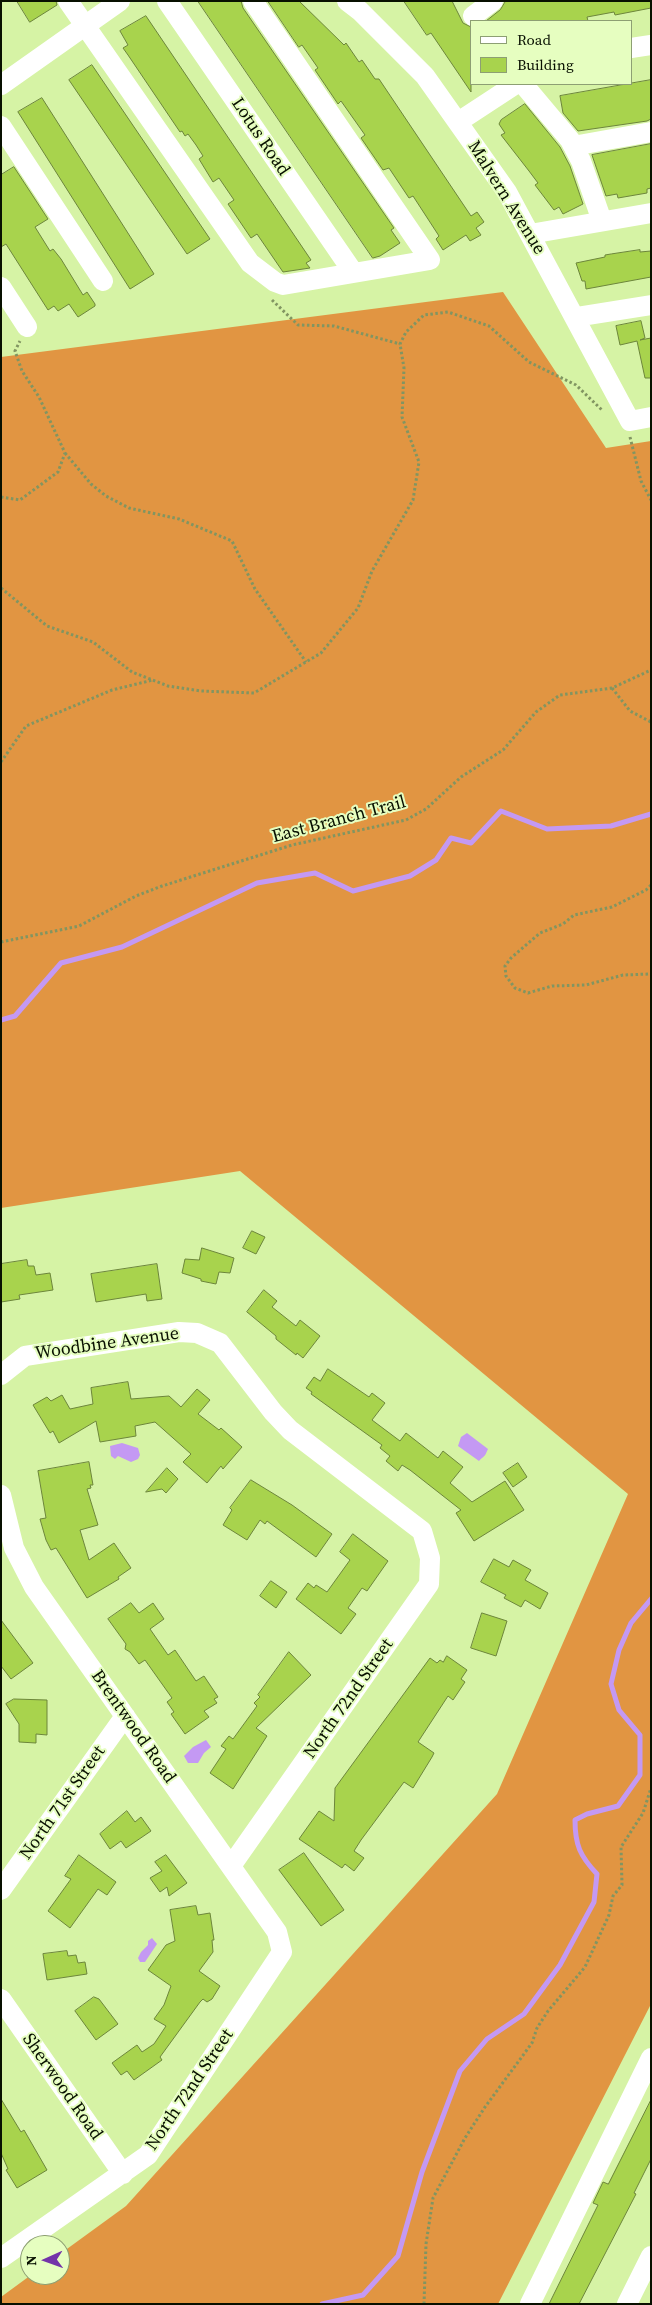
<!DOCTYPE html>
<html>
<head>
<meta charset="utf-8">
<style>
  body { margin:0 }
  #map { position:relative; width:652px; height:2305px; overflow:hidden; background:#d6f3a5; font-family:"Source Serif 4",serif }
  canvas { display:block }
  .frame { position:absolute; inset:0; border:2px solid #081000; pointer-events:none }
  .legend { position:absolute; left:470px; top:20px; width:162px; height:65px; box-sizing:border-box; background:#e6fec0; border:1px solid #8d9f73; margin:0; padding:6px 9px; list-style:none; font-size:15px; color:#081000 }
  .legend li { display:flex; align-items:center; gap:10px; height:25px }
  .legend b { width:25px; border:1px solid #8d9f73 }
  .north { position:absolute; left:20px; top:2235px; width:50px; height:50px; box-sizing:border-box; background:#e6fec0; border:1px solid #8d9f73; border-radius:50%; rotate:268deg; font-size:14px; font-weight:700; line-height:20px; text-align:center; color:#081000 }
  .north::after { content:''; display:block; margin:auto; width:18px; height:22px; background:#7334a9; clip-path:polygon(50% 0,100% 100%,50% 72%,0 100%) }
</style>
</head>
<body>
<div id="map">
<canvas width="652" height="2305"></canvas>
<div class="frame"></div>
<ul class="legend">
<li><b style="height:6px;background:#fff"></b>Road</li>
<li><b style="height:14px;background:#a8d34d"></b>Building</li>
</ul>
<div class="north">N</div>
</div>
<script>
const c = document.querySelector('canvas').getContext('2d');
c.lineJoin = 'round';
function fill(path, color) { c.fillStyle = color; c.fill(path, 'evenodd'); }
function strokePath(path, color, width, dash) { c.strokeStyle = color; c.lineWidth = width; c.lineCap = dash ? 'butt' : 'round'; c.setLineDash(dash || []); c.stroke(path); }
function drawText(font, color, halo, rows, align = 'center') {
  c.font = font + ' "Source Serif 4",serif'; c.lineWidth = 4; c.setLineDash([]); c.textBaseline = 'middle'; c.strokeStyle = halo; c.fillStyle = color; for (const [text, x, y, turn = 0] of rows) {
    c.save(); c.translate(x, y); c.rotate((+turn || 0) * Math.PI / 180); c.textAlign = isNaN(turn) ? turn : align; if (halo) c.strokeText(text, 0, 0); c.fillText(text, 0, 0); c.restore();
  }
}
const forest = new Path2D(`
  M503 292 606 448 651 441V2004L498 2304H1V2297L31 2275H60V2254L126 2206 497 1794 628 1494 240 1171 1 1208V357Z`);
const water = new Path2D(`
  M467 1433 488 1449C484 1458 486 1454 479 1461L458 1446 461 1437Z
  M122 1443 138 1448 140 1455 138 1459 131 1462 118 1456 115 1459 111 1456 110 1446Z
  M206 1740 211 1747 204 1753 198 1763H188L184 1756 193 1747Z
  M152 1938 157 1944 145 1962H140L138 1958 141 1952 148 1945V1941Z`);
const stream = new Path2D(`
  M1 1020 15 1016 61 963 122 947 257 883 315 873 353 891 410 876 436 860 451 838 471 843 501 811 547 829 611 826 651 814
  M322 2304 363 2295 398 2256 422 2172 460 2071 487 2039 524 2014 560 1965 594 1902 597 1874C580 1856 575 1845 575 1820L587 1814 618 1806 640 1775V1735L619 1710 611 1684 619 1650 631 1623 651 1599`);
const building = new Path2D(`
  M17 1H56L57 5 30 22Z
  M198 1H241L243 8 394 228 391 230 400 243 380 256 373 258Z
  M268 1H299L344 45 346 43 359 62 362 60 375 79H379L471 216 477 212 484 222 476 228 481 235 470 241 466 235 443 250 436 239 439 236 413 196 409 198 389 168 383 170 361 138 365 135 341 101 338 104 315 70 318 68 302 45 299 47Z
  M404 1H452L463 23 471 27V92L431 33 427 35Z
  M506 1H651V8L615 15 614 12 587 17 588 21H486L500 10Z
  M146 16 311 260 306 263 310 268 283 272 257 234 251 238 228 204 234 200 219 178 213 182 199 159 203 156 196 145 188 134 185 136 182 131 180 132 128 55 123 48 128 45 120 31Z
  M92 65 210 239 187 254 69 80Z
  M651 80V119L647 121 578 131 563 113 560 96Z
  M42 98 154 274 130 289 18 112Z
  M525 104 560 147 570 166 583 204 563 214 559 207 554 210 535 185 538 183 529 171 501 135 505 133 499 124 501 120Z
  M651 144V188L647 189V193L618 198 617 194 606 196 592 155Z
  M14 167 48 219 35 227 50 251 53 249 61 259 83 295 87 292 95 304V306L78 317 69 304 58 311 54 306 48 310 6 244 1 247V175Z
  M640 250V252L651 251V277L586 289 585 281H582L576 263 605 257V255L611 254Z
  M641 321 645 338 640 340 651 338V378H645L637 341 620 345 616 326Z
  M252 1231 265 1237 256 1254 243 1248Z
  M202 1248 234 1258 230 1273 219 1272 216 1284 201 1281V1279L182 1273 185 1259 199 1260Z
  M27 1260 28 1266H34L36 1275 50 1273 53 1290 19 1295 20 1299 1 1302V1264Z
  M157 1264 162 1299 147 1301 146 1294 96 1302 91 1274Z
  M264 1290 277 1301 272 1307 296 1326 300 1320 320 1336 303 1358 297 1353 296 1355 276 1339V1336L247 1312Z
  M328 1369 369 1397 372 1393 385 1403 372 1420 400 1441 406 1433 438 1458 443 1451 463 1467 450 1483 472 1502 505 1481 524 1510 474 1541 456 1513 461 1510 410 1470 402 1465 398 1471 386 1461 390 1456 380 1448 382 1445 311 1394 312 1392 306 1388 314 1377 320 1381Z
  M128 1382 131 1399 169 1396 181 1407 197 1389 210 1400 198 1414 219 1430 221 1428 242 1447 223 1469 221 1466 207 1483 183 1462 191 1454 155 1422 135 1426 136 1436 100 1442 96 1421 59 1443 53 1431 50 1433 33 1405 47 1397 51 1401 62 1395 70 1409 93 1404 91 1388Z
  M89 1462 93 1485H90L91 1488 87 1489 98 1525 80 1530 89 1560 114 1543 131 1568 118 1577 119 1579 87 1598 56 1548 51 1550 46 1540 40 1519 46 1518 38 1471Z
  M518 1463 527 1477 513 1487 503 1473Z
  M167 1468 178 1479 166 1493 162 1489 146 1492Z
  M251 1480 292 1505 332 1534 316 1557 267 1521 265 1524 260 1520 247 1540 223 1525 232 1510 230 1508Z
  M353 1534 388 1561 367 1591 362 1588 348 1608 356 1614 341 1634 296 1599 308 1583 314 1588 316 1585 327 1592 350 1560 340 1552Z
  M494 1559 509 1567 513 1560 531 1570 525 1580 548 1593 540 1609 525 1600 521 1607 504 1598 506 1595 481 1582Z
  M271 1581 287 1592 276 1608 260 1596Z
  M131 1603 139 1613 153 1603 164 1619 150 1629 168 1655 175 1650 196 1681 204 1676 218 1697 214 1699 217 1703 204 1711 209 1717 185 1734 171 1714 174 1712 167 1702 172 1698 145 1660 139 1664 130 1652 125 1649 126 1644 108 1619Z
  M482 1613 507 1621 496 1656 471 1648Z
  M1 1620 33 1663 11 1679 1 1666Z
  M289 1652 311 1675 256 1728 267 1736 233 1789 210 1773 226 1749 221 1746 229 1736 233 1739 257 1706 254 1703 260 1697 258 1695Z
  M447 1656 467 1670 461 1679 465 1682 453 1700 448 1696 418 1742 434 1753 432 1757 413 1788 404 1782 361 1840 354 1851 364 1858 354 1871 345 1864 342 1868 299 1839 319 1811 334 1821 335 1788 430 1658 437 1663 440 1660 443 1662Z
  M14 1699 47 1700V1735L36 1734V1743L19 1742V1724L6 1704Z
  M127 1811 135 1822 141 1817 151 1831 126 1848 121 1841 110 1849 100 1834Z
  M304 1853 344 1910 321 1926 279 1870Z
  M79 1855 116 1882 107 1895 98 1889 70 1928 48 1911 71 1879 65 1876Z
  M166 1855 187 1883 169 1896 167 1887 160 1892 150 1878 162 1871 155 1862Z
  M196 1906 198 1915 210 1913 214 1940H212L213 1952 199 1971 220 1986 212 1999 207 2002 203 1999 200 2002 160 2057 162 2060 134 2080 127 2071 121 2075 112 2063 137 2045 142 2052 154 2044 166 2026 154 2019 164 2005 171 1986 148 1970 166 1945 175 1941 170 1910Z
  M67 1951 68 1956 76 1955 78 1963 85 1962 87 1974 47 1980 43 1954Z
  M94 1997 99 1999 118 2024 96 2040 75 2011Z
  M1 2099 21 2132 24 2130 47 2170 17 2188 6 2170 8 2169 1 2153Z
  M651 2100V2159L634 2193 636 2194 579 2304H549L598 2205 593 2203 603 2182 608 2184Z`);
const path = new Path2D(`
  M272 300 298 325 334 326 400 344
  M630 437 641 481 651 500
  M65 453 91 484 106 496 129 508 179 519 232 541 255 589 306 662
  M1 497 20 500 58 472 65 453 39 397 22 371 15 351 20 341
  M1 588 47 626 93 642 132 672 168 686 201 691 254 693 321 653 358 608 372 571 413 500 419 462 402 417 404 368 400 344 406 332 424 315 448 312 489 326 529 362 576 385 603 411
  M612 688 630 711 651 722
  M1 762 26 726 112 690 153 680
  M651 885 646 890 612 907 574 915 563 924 540 933 511 958 505 966 506 976 515 988 528 993 552 986 586 985 623 975 651 974
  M1 942 79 926 136 896 162 886 292 845 406 820 426 809 461 777 503 750 536 712 560 695 612 688 651 670
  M424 2304 426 2244 433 2198 465 2138 485 2107 532 2043 537 2028 548 2011 585 1967 609 1915 613 1896 622 1885 621 1847 643 1813 651 1788`);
const minor = new Path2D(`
  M68 1 250 263 275 282 283 285 430 260 253 1
  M167 1 353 272
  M347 1 360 11 425 76 507 192 630 421 651 417
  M473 16 493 1
  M631 48 651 45
  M523 84 570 140 581 161 602 221
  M1 85 120 1
  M458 122 516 84
  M1 126 103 281
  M573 146 651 132
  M530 234 651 213
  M1 287 27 327
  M576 317 651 305
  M1 1375 25 1356 179 1332 197 1333 220 1343 273 1412 290 1430 422 1531 430 1558 429 1584 231 1866
  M1 1495 14 1548 34 1587 277 1932 282 1952 148 2155 1 2258
  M1 1890 125 1716
  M1 1999 123 2174
  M530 2304 651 2058
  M627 2304 651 2256`);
const streetNames = [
  ["Lotus Road",260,137,56],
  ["Malvern Avenue",506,198,58],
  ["East Branch Trail",339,820,-15],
  ["Woodbine Avenue",107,1344,-8],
  ["North 72nd Street",349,1699,-55],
  ["Brentwood Road",133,1727,55],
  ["North 71st Street",63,1803,-55],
  ["Sherwood Road",62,2087,55],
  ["North 72nd Street",190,2090,-56]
];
fill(forest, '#e19542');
fill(water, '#c499f3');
strokePath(stream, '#c499f3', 5);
fill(building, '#a8d34d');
strokePath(building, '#6c853b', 1);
strokePath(path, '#819561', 3, [2.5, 2.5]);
strokePath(minor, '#fff', 20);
drawText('18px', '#081000', '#e6fec0', streetNames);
</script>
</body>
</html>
